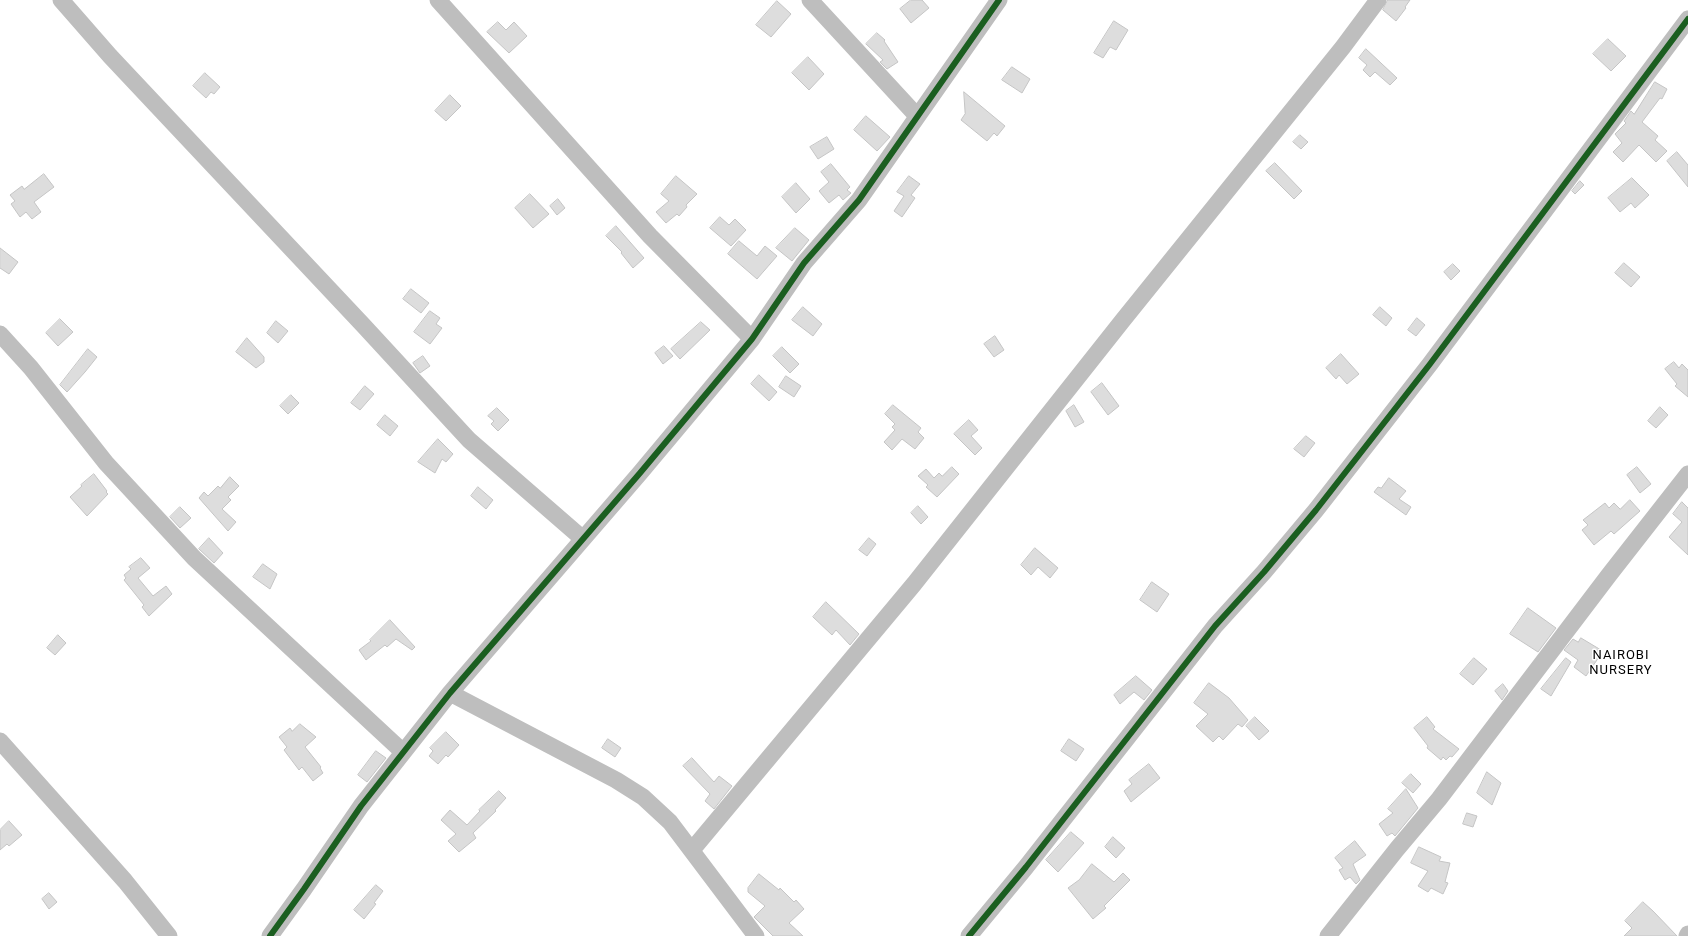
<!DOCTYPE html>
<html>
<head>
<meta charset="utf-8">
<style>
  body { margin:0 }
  canvas { display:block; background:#fff }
</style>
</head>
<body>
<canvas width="1688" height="936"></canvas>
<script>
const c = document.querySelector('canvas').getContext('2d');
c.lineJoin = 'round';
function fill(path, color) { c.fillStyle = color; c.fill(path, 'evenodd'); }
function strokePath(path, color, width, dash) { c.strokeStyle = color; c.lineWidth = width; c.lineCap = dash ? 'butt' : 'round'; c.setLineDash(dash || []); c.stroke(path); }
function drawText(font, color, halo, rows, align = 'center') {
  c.font = font + ' Roboto,sans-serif'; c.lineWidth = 3; c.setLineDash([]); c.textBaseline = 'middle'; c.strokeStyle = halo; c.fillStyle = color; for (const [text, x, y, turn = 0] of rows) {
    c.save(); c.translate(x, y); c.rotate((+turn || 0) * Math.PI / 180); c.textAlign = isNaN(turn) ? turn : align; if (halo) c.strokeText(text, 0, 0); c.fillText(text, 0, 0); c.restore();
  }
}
const building = new Path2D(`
  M911 0H922L929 8 911 23 900 9Z
  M1388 0H1410L1405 7 1406 8 1396 21 1383 10Z
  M777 1 791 14 771 37 756 25Z
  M1114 21 1128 30 1116 50 1110 47 1103 58 1094 53Z
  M498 22 506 30 514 22 527 36 509 53 487 32Z
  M877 33 885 40 884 41 898 62 887 69 880 62 883 60 866 44Z
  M1608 39 1626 56 1611 71 1593 54Z
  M1366 49 1397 78 1390 85 1375 72 1370 77 1363 70 1367 65 1359 58Z
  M808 57 824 74 809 90 792 73Z
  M1012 67 1030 79 1022 93 1002 80Z
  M205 73 220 87 214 94 211 92 206 98 193 86Z
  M1655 82 1667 89 1662 99 1660 98 1642 122 1658 136 1655 140 1667 151 1656 162 1639 145 1623 162 1613 152 1622 143 1615 134 1626 123 1624 121 1631 111 1634 114Z
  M964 92 1005 126 997 136 994 133 987 141 961 120 965 114Z
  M450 95 461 106 446 121 435 111Z
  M866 116 890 137 877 151 854 130Z
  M1300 135 1308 142 1301 149 1293 142Z
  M827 137 834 149 818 159 810 147Z
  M1677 152 1688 165V187L1667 161Z
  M1275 163 1302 191 1294 199 1266 171Z
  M831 164 850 187 847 190 851 193 843 200 839 195 829 203 819 191 829 182 821 172Z
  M44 174 54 187 34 202 41 212 32 219 26 212 20 217 11 204 15 201 10 195 22 186 24 189Z
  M676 176 697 194 686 205 687 207 679 216 677 214 666 223 656 212 669 201 661 194Z
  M909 176 920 184 911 195 915 198 902 217 894 211 904 196 897 192Z
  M1632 178 1649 195 1635 208 1631 203 1620 212 1608 198Z
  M1580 181 1584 185 1575 194 1572 191Z
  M796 183 810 199 796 213 782 197Z
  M530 194 549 214 533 228 515 208Z
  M558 199 565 208 557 215 550 206Z
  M720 217 729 225 735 219 746 230 731 246 710 228Z
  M616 226 644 258 633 268 621 253 622 252 606 236Z
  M795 228 809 240 792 261 776 248Z
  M739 241 757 256 765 246 777 256 757 279 728 254Z
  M0 248 18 262 9 274 0 268Z
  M1624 263 1640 277 1631 287 1615 273Z
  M1453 264 1460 271 1451 280 1444 272Z
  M411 289 429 303 421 313 403 299Z
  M803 307 822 324 813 336 792 320Z
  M1380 307 1392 318 1386 326 1373 315Z
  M430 311 440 318 436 324 442 328 430 344 414 332Z
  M1417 318 1425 325 1416 336 1408 330Z
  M60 319 73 332 58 346 46 333Z
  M276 321 288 331 278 343 267 333Z
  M701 322 710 330 680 359 671 349Z
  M995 336 1004 350 994 357 984 344Z
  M247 338 264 357V362L256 368 236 352Z
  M664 346 673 356 663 364 655 353Z
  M782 347 799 364 790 373 773 356Z
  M88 349 97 357 85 372 67 392 60 385Z
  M1341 354 1359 374 1347 384 1339 375 1336 379 1326 368Z
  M423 356 430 366 420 373 413 363Z
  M1674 362 1679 368 1682 364 1688 370V397L1675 386 1677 384 1665 369Z
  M759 375 777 392 769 401 751 384Z
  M786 376 801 386 794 397 779 387Z
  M1102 383 1119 406 1108 415 1091 392Z
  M365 386 374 394 360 410 351 403Z
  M291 395 299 403 288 414 280 406Z
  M893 405 921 428 918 432 924 438 915 449 902 439 892 450 884 442 895 430 892 427 895 424 885 414Z
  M1074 405 1084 422 1075 427 1066 411Z
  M1660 407 1668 415 1656 428 1648 421Z
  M497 408 509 420 498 431 491 424 494 421 488 416Z
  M385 415 398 426 390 436 377 425Z
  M969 420 978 430 971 436 982 448 975 455 954 434Z
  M1306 436 1315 443 1304 457 1294 449Z
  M438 439 453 454 446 462 442 459 435 473 418 462Z
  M952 467 959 474 937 497 926 487 928 485 918 476 926 469 934 478 939 473 942 476Z
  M1637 467 1651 484 1640 493 1627 475Z
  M94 474 107 491 106 492 108 494 87 516 70 497 82 486 81 485Z
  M230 477 239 486 228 497 231 500 222 509 236 522 228 531 199 498 204 492 208 496 218 486 220 488Z
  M1389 478 1406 491 1399 499 1411 507 1406 515 1374 492 1378 487 1381 488Z
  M478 487 493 500 486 509 471 496Z
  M1630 500 1640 511 1614 534 1611 531 1594 545 1582 530 1588 525 1583 520 1605 503 1609 508 1614 503 1620 509Z
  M1682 502 1688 508V555L1669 537 1682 522 1673 514Z
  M918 506 928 517 921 524 911 513Z
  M180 507 191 518 180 528 170 517Z
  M209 538 223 553 214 563 199 549Z
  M869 538 876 544 867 556 859 550Z
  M1035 548 1058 568 1050 578 1038 567 1031 575 1021 565Z
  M141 558 150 568 138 578 153 596 166 586 172 594 149 616 142 607 144 605 124 580 126 578 124 575 131 569 129 567Z
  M263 564 277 574 270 589 253 577Z
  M1152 582 1169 594 1157 612 1140 600Z
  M826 602 859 634 850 645 836 630 832 635 813 617Z
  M1528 608 1556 628 1538 652 1510 634Z
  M390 620 415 647 412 650 396 639 387 647 385 645 366 660 359 650 371 641 370 640Z
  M58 635 66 643 55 655 47 648Z
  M1581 638 1601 650 1597 656 1599 657 1586 676 1574 667 1578 660 1564 650 1573 639 1578 642Z
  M1474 658 1487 669 1473 685 1460 674Z
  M1566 658 1571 662 1551 696 1541 689Z
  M1136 676 1152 690 1144 700 1134 692 1120 704 1114 695Z
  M1209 683 1229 698 1248 720 1242 727 1238 724 1223 740 1219 736 1213 742 1196 726 1208 714 1194 703Z
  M1503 684 1508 691 1502 700 1495 691Z
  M1255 717 1269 731 1259 740 1246 726Z
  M1427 717 1435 727 1433 729 1459 749 1452 757 1450 756 1446 760 1443 757 1441 760 1427 748 1428 746 1414 728Z
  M300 724 316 737 305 747 321 767 320 768 323 773 313 781 302 767 299 770 284 750 287 747 279 737 290 728 292 731Z
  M446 732 459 745 448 757 446 755 438 764 429 756 433 751 430 748Z
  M608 739 621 748 615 757 602 748Z
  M1069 739 1084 749 1076 761 1061 751Z
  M376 751 386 758 367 782 358 775Z
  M692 758 714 782 719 776 732 786 714 809 705 801 710 794 683 766Z
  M1149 764 1160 778 1131 802 1124 791 1132 784 1129 780Z
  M1487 772 1501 783 1492 805 1477 793Z
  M1411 774 1421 784 1413 793 1402 783Z
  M1406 789 1418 808 1395 836 1392 833 1387 836 1379 824 1393 813 1388 809Z
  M499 791 506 798 495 810 496 811 473 833 476 838 459 852 448 841 456 834 441 820 450 810 467 825 480 811 479 810Z
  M1467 813 1477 816 1473 827 1463 824Z
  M9 821 22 835 9 846 7 844 0 850V830Z
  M1071 832 1084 843 1058 872 1046 860Z
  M1113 837 1125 848 1116 858 1105 847Z
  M1355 841 1366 855 1353 864 1360 880 1356 884 1350 877 1345 880 1339 870 1343 868 1335 858Z
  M1419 847 1441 857 1439 861 1450 863 1445 882 1448 883 1443 894 1431 888 1428 892 1418 886 1428 871 1411 863Z
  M1092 864 1114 882 1123 873 1130 880 1104 906 1106 908 1093 919 1068 888 1079 880Z
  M759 874 779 890 780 888 794 902 796 900 804 909 789 923 803 936H773L754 917 765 906 748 892V888Z
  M376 885 383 891 374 903 376 904 364 919 354 910Z
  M49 893 57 902 49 909 42 899Z
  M1643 902 1653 911 1677 936H1624L1632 928 1625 921Z`);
const minor = new Path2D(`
  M61 0 110 56 363 325 469 440 583 539
  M438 0 650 236 752 339
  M810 0 917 116
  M0 334 31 368 106 463 194 558 403 752
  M450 693 616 780 643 797 670 822 756 936
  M0 741 125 881 169 936
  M692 850 914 584 1123 320 1343 47 1378 0
  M270 936 304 889 361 806 450 693 640 473 752 339 804 263 859 200 999 0
  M969 936 1026 867 1215 626 1264 572 1316 510 1430 364 1688 19
  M1328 936 1397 849 1439 799 1609 575 1688 474
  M1687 936 1688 934`);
const cycleway = new Path2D(`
  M270 936 304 889 361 806 450 693 640 473 752 339 804 263 859 200 999 0
  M969 936 1026 867 1215 626 1264 572 1316 510 1430 364 1688 19`);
const quarterNames = [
  ["NAIROBI",1621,656],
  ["NURSERY",1621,671]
];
fill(building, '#ddd');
strokePath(building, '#c5c5c5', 1);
strokePath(minor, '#bebebe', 17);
strokePath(cycleway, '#1b5e20', 6);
c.letterSpacing = '1px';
drawText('13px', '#000', '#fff', quarterNames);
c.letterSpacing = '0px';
</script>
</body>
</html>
